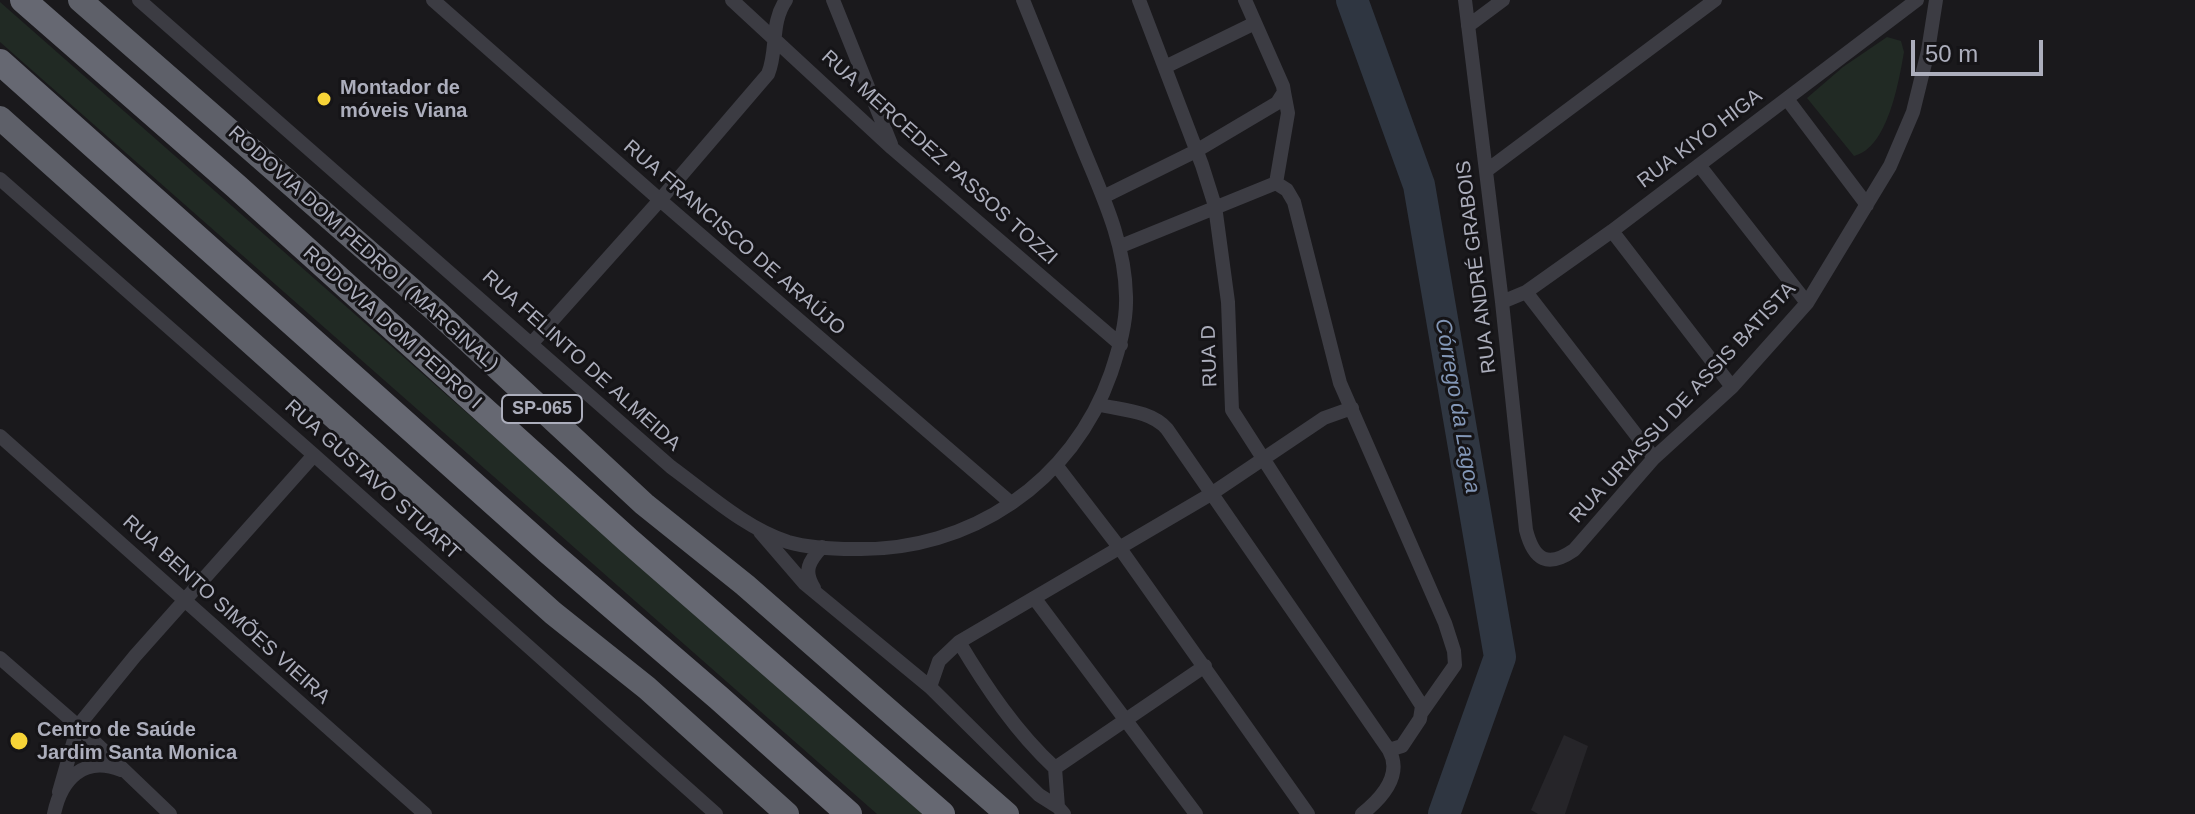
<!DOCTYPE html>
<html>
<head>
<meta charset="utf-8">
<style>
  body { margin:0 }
  #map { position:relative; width:2195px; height:814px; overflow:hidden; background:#1a191c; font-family:Helvetica,sans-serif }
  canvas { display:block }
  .scale { position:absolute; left:1911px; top:40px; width:132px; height:36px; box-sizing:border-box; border:4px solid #acaebc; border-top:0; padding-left:10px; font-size:24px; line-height:28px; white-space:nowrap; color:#acaebc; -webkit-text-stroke:6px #151417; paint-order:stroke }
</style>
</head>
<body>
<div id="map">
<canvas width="2195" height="814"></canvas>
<div class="scale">50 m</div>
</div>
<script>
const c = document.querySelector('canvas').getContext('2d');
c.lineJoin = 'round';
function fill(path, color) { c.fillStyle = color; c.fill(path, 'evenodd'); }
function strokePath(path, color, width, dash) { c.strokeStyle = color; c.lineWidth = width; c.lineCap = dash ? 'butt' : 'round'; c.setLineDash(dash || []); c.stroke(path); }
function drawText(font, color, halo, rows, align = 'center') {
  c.font = font + ' Helvetica,sans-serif'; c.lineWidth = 6; c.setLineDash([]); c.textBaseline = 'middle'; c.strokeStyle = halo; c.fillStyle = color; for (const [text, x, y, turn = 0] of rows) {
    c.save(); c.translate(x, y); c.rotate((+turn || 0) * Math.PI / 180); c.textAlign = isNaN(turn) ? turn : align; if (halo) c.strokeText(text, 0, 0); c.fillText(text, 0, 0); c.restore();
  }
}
const built = new Path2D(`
  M1564 735 1588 746 1565 814H1538L1531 810Z`);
const green = new Path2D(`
  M0 2 923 814H877L0 42Z
  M1887 37 1901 41 1904 52C1899 81 1888 148 1854 156L1807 98 1843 67Z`);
const river = new Path2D(`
  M1352 0 1419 185 1500 657 1444 814`);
const minor = new Path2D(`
  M139 0 671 467C708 494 745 528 788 542 809 548 833 549 854 549 970 552 1073 482 1111 373 1119 349 1127 322 1126 296 1125 242 1102 195 1082 146 1062 97 1043 49 1023 0
  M433 0 660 200 1011 503
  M732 0 892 148 1121 345
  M833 0 891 144
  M1139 0 1202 165 1215 206 1228 302 1232 410 1422 706 1420 719 1402 746 1389 750
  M1465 0 1502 302 1526 530C1534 561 1548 568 1574 550L1654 458 1732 387 1807 303 1890 166 1913 112 1928 51 1936 0
  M1468 26 1503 0
  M1165 67 1255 23
  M1787 99 1867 205
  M1699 165 1807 303
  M1486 171 1715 0
  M0 179 314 455 716 814
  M1276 183 1287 190 1294 202 1340 383 1445 623 1454 651 1455 665 1422 712
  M1276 183 1288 113 1284 92
  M1103 197 1196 151 1277 103 1284 92 1283 86 1245 0
  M1612 231 1732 387
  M1121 246 1276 183
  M1526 292 1654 458
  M1502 302 1526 292 1612 231 1917 0
  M532 343 660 200 768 74C778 50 770 23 786 0
  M1100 405C1122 410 1152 411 1167 429L1389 750C1403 775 1382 798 1362 814
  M0 436 425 814
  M1056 465 1119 547 1308 814
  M760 532 804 583 930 687 1039 795 1058 807 1064 814
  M814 588C803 571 809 561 822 547
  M1035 599 1196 814
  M959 642C986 687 1016 732 1055 768L1058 807
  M0 658 78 726 170 814
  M930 687 939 661 959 642 1211 494 1324 418 1352 408
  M1055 768 1205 666
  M59 792 78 726 135 656 314 455
  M54 814C61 780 83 755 121 770`);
const trunk = new Path2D(`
  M80 0 435 310 644 504 745 585 1007 814
  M0 118 553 613 647 688 787 814`);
const motorway = new Path2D(`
  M23 0 237 187 628 540 942 814
  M0 62 548 551 719 698 849 814`);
const markers = [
  [324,99,8,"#f6d337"],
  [19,741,10,"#f6d337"]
];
const shields = [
  [542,409,80]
];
const shieldNames = [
  ["SP-065",542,409]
];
const poiNames = [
  ["Montador de",340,88],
  ["móveis Viana",340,111],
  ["Centro de Saúde",37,730],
  ["Jardim Santa Monica",37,753]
];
const streetNames = [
  ["RUA KIYO HIGA",1700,139,-37],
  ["RUA MERCEDEZ PASSOS TOZZI",939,158,42],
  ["RUA FRANCISCO DE ARAÚJO",734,238,41],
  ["RODOVIA DOM PEDRO I (MARGINAL)",363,249,42],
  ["RUA ANDRÉ GRABOIS",1477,267,-97],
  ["RODOVIA DOM PEDRO I",392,328,42],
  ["RUA D",1210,356,-92],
  ["RUA FELINTO DE ALMEIDA",581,361,42],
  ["RUA URIASSU DE ASSIS BATISTA",1683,403,-47],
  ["RUA GUSTAVO STUART",372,480,42],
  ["RUA BENTO SIMÕES VIEIRA",226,610,42]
];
const waterNames = [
  ["Córrego da Lagoa",1457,406,80]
];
fill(built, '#262529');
fill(green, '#212a24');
strokePath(river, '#2f3641', 32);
strokePath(minor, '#3c3c43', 14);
strokePath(trunk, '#5e6069', 24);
strokePath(motorway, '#666872', 26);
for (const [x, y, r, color] of markers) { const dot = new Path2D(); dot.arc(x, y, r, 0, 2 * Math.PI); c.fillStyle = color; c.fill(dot); strokePath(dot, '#151417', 3); }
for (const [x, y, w] of shields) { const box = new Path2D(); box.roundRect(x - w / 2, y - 14, w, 28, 6); c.fillStyle = '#151417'; c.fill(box); strokePath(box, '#acaebc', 2); }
drawText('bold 18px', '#acaebc', null, shieldNames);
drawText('bold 20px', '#acaebc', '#151417', poiNames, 'left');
drawText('20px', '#acaebc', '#151417', streetNames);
drawText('italic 22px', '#8397b7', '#151417', waterNames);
</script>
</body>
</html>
